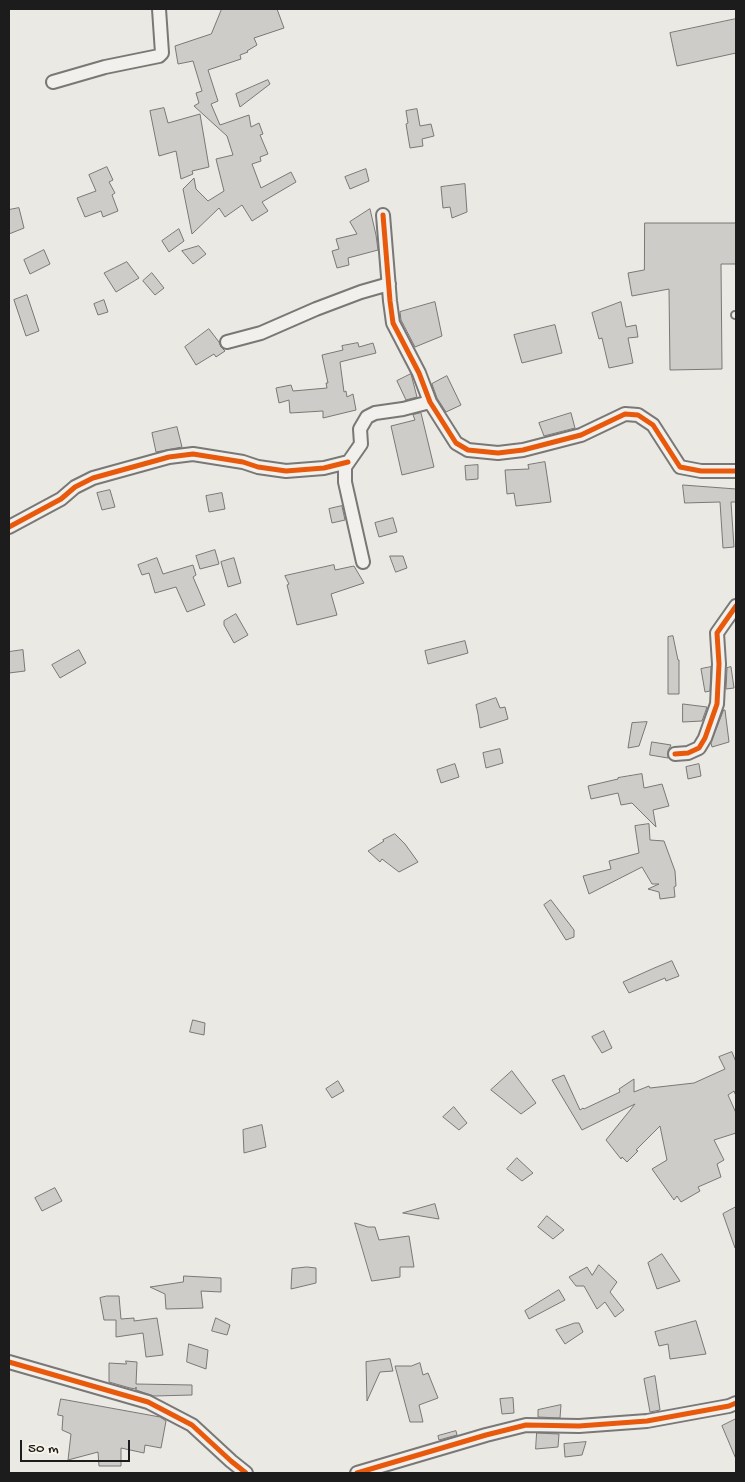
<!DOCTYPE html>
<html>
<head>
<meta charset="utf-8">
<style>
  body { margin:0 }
  #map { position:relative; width:745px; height:1482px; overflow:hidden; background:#eae9e4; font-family:"Gochi Hand",sans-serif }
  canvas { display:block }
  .frame { position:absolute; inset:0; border:10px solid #1c1c1c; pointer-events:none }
  .scale { position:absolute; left:20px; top:1440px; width:110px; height:22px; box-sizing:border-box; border:2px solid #1c1c1c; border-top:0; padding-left:6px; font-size:15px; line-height:18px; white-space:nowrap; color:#1c1c1c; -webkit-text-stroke:4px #f7f3e8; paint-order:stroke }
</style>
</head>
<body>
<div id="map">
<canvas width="745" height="1482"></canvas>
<div class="frame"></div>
<div class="scale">50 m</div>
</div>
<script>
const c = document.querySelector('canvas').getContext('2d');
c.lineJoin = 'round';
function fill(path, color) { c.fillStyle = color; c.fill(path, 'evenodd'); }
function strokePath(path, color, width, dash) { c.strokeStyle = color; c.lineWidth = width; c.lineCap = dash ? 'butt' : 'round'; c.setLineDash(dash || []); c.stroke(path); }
const building = new Path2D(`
  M222 9H277L284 28 254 38 257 45 247 51 248 52 240 55 241 59 208 70 218 101 211 104 220 125 249 115 251 127 259 123 263 134 260 135 268 154 260 157 261 161 252 164 261 188 291 172 296 182 262 202 268 211 252 221 242 205 225 217 219 208 192 234 183 189 194 178 196 189 208 201 224 191 216 159 233 155 227 136 194 106 199 103 196 93 202 91 193 61 178 64 175 46 211 34Z
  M736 19V53L677 66 670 33Z
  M268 80 270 84 240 107 236 94Z
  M164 108 168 123 200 114 209 167 192 171 193 174 181 179 176 151 159 156 150 111Z
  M417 109 420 126 431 124 434 136 422 139 423 146 410 148 406 124 408 123 406 111Z
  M107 167 113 180 109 182 115 193 112 195 118 211 103 217 101 211 85 217 77 198 96 191 89 175Z
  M366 169 369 181 350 189 345 177Z
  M465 184 467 212 452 218 450 207 443 208 441 187Z
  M19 208 24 228 9 234V210Z
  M370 209 376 235 378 250 348 258 349 265 337 268 332 251 339 249 336 239 357 234 350 222Z
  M645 223H736V264H721L722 369 670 370 669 289 632 296 628 273 644 270Z
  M179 229 184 241 169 252 162 241Z
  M199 246 206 254 193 264 182 251Z
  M44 250 50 264 30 274 24 260Z
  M127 262 139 278 116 292 104 273 114 268Z
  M152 273 164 288 155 295 143 281Z
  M27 295 39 331 26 336 14 300Z
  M104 300 108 312 98 315 94 304Z
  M435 302 442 336 415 347 401 320 400 312Z
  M621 302 626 327 636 325 638 337 628 338 633 363 609 368 602 338 599 339 592 313Z
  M555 325 562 353 522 363 514 335Z
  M209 329 219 342 221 347 225 351 216 357 214 354 196 365 185 347Z
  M358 343 359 347 373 343 376 353 340 362 344 392 346 391 347 397 353 394 356 410 323 418V411L290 413 289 400 279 403 276 388 291 385 293 391 327 388 326 383H328L322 355 343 350 342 346Z
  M411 374 417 397 406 400 397 381Z
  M447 376 461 405 446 412 437 398 432 384Z
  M421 413 434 467 402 475 391 426 415 420 413 415Z
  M571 413 575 428 544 436 539 423Z
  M177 427 182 447 156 452 152 433Z
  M545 462 551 502 516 506 514 493 507 494 505 470 529 469 528 465Z
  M478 465V479L466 480 465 466Z
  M683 485 736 489V502H731L734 547 723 548 720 502 685 503Z
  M110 490 115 507 102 510 97 493Z
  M222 493 225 509 209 512 206 496Z
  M342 506 345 520 332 523 329 509Z
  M393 518 397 532 379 537 375 523Z
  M215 550 219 564 200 569 196 556Z
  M390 556H403L407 568 396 572Z
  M157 558 163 574 193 565 196 575 193 577 205 605 187 612 176 587 155 593 149 573 142 575 138 565Z
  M234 558 241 583 228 587 221 562Z
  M334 565 335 570 354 566 364 583 331 594 337 615 297 625 287 585 289 584 285 576Z
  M236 614 248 635 234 643 224 625V621Z
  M673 636 678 660H679V694H668V637Z
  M465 641 468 653 428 664 425 651Z
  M23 650 25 671 9 673V652Z
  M79 650 86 663 60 678 52 665Z
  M711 667 710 691 705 692 701 669Z
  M731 667 734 688 726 689 727 668Z
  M496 698 500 708 505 707 508 719 480 728 478 714 476 705Z
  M683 704 707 707 702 721 683 722Z
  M724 710H725L729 742 712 747 711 743Z
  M647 722 639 746 628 748 632 723Z
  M652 742 671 745 668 751V758L650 755Z
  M500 749 503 763 486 768 483 753Z
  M455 764 459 777 441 783 437 770Z
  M699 764 701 776 688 779 686 767Z
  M642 774 644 788 662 784 669 806 653 810 656 827 632 803 621 805 618 793 591 799 588 786 618 779V778Z
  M649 824 650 840 664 841 675 871 676 886 674 887 675 897 660 899 659 892 648 889 659 884H652L642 867 589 894 583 876 611 869 609 861 639 853 635 826Z
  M395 834 405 844 418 862 399 872 382 859 380 862 368 851 384 841 383 840Z
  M551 900 574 930V937L566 940 544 905Z
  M672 961 679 976 666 981 665 978 629 993 623 982 652 969Z
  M193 1020 205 1023 204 1035 190 1032Z
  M604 1031 612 1048 602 1053 592 1037Z
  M732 1052 736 1062V1096L734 1091 728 1095 736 1113V1133L714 1140 724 1160 717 1164 721 1177 698 1187 700 1191 681 1202 677 1196 674 1200 652 1169 667 1160 660 1126 636 1150 638 1151 627 1162 622 1157 621 1159 606 1140 635 1104 582 1130 552 1080 564 1075 580 1110 583 1108 584 1109 620 1092 619 1089 634 1079V1092L649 1086 650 1088 694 1083 725 1069 719 1057Z
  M512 1071 536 1103 521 1114 491 1090Z
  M338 1081 344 1091 332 1098 326 1089Z
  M454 1107 467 1123 459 1130 443 1117Z
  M262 1125 266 1147 244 1153 243 1130Z
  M517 1158 533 1173 522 1181 507 1169Z
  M55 1188 62 1201 42 1211 35 1198Z
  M435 1204 439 1219 403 1213Z
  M736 1207V1247L735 1248 723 1214Z
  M547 1216 564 1230 553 1239 538 1227Z
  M355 1223 368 1227H375L379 1240 409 1236 414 1267H400V1277L372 1281Z
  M662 1254 680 1281 657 1289 648 1263Z
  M599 1265 617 1282 610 1292 624 1310 615 1317 605 1302 597 1309 584 1286H576L569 1277 587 1267 592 1275Z
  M307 1267 316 1268V1283L291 1289 292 1269Z
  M184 1276 221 1278V1292L201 1291 203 1308 166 1309 165 1294 150 1287 183 1282Z
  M559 1290 565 1300 529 1319 525 1311Z
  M107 1296H119L121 1319 134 1318V1321L157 1318 163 1355 146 1357 143 1333 116 1337V1320H104L100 1298Z
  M216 1318 230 1325 227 1335 212 1331Z
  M696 1321 706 1354 670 1359 668 1344 659 1346 655 1332Z
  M575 1323H579L583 1332 565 1344 556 1330Z
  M189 1344 208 1350 206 1369 187 1362Z
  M390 1359 393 1371 380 1372 367 1401 366 1362Z
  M126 1361 137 1362 136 1384 192 1385V1395L154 1396 136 1390V1387V1389L130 1388 109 1382V1363L126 1364Z
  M420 1363 423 1375 428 1373 438 1398 419 1405 423 1422H410L395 1366H411Z
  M655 1376 660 1410 650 1412 644 1379Z
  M513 1398 514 1413 502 1414 500 1399Z
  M61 1399 160 1417 166 1421 161 1448 145 1445 144 1453 121 1448V1466H99L98 1452 68 1460 71 1434 62 1430 63 1416 58 1415Z
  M561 1405 560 1418 538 1417V1410Z
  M736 1419V1459L722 1426Z
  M456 1431 457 1435 439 1440 438 1436Z
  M537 1433 559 1434 558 1447 536 1449Z
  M586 1442 582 1455 565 1457 564 1444Z`);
const service = new Path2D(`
  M735 315H736`);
const minor = new Path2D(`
  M53 82 105 67 159 56 162 53 159 9
  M383 215 390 301 393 323 419 373 430 402 456 443 468 450 498 453 523 450 581 435 625 414 638 415 653 425 680 467 701 471H736
  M227 342 261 333 316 309 361 292 389 284
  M9 527 61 499 75 487 93 478 169 457 193 454 243 462 258 467 286 471 324 468 348 462
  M363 562 345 482V467L361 444 360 429 367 417 375 413 403 409 430 402
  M675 754 688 753 699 748 705 738 717 704 719 664 717 633 736 606
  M9 1362 148 1402 192 1425 231 1461 246 1473
  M357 1473 486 1435 526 1425 579 1426 647 1421 729 1406 736 1403`);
const cycleway = new Path2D(`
  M383 215 390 301 393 323 419 373 430 402 456 443 468 450 498 453 523 450 581 435 625 414 638 415 653 425 680 467 701 471H736
  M9 527 61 499 75 487 93 478 169 457 193 454 243 462 258 467 286 471 324 468 348 462
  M675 754 688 753 699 748 705 738 717 704 719 664 717 633 736 606
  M9 1362 148 1402 192 1425 231 1461 246 1473
  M357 1473 486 1435 526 1425 579 1426 647 1421 729 1406 736 1403`);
fill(building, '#cdccc9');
strokePath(building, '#797876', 1);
strokePath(service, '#797876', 10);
strokePath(minor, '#797876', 16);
strokePath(service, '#f1f0ec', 6);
strokePath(minor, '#f1f0ec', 12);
strokePath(cycleway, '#e8590c', 5);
</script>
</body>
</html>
